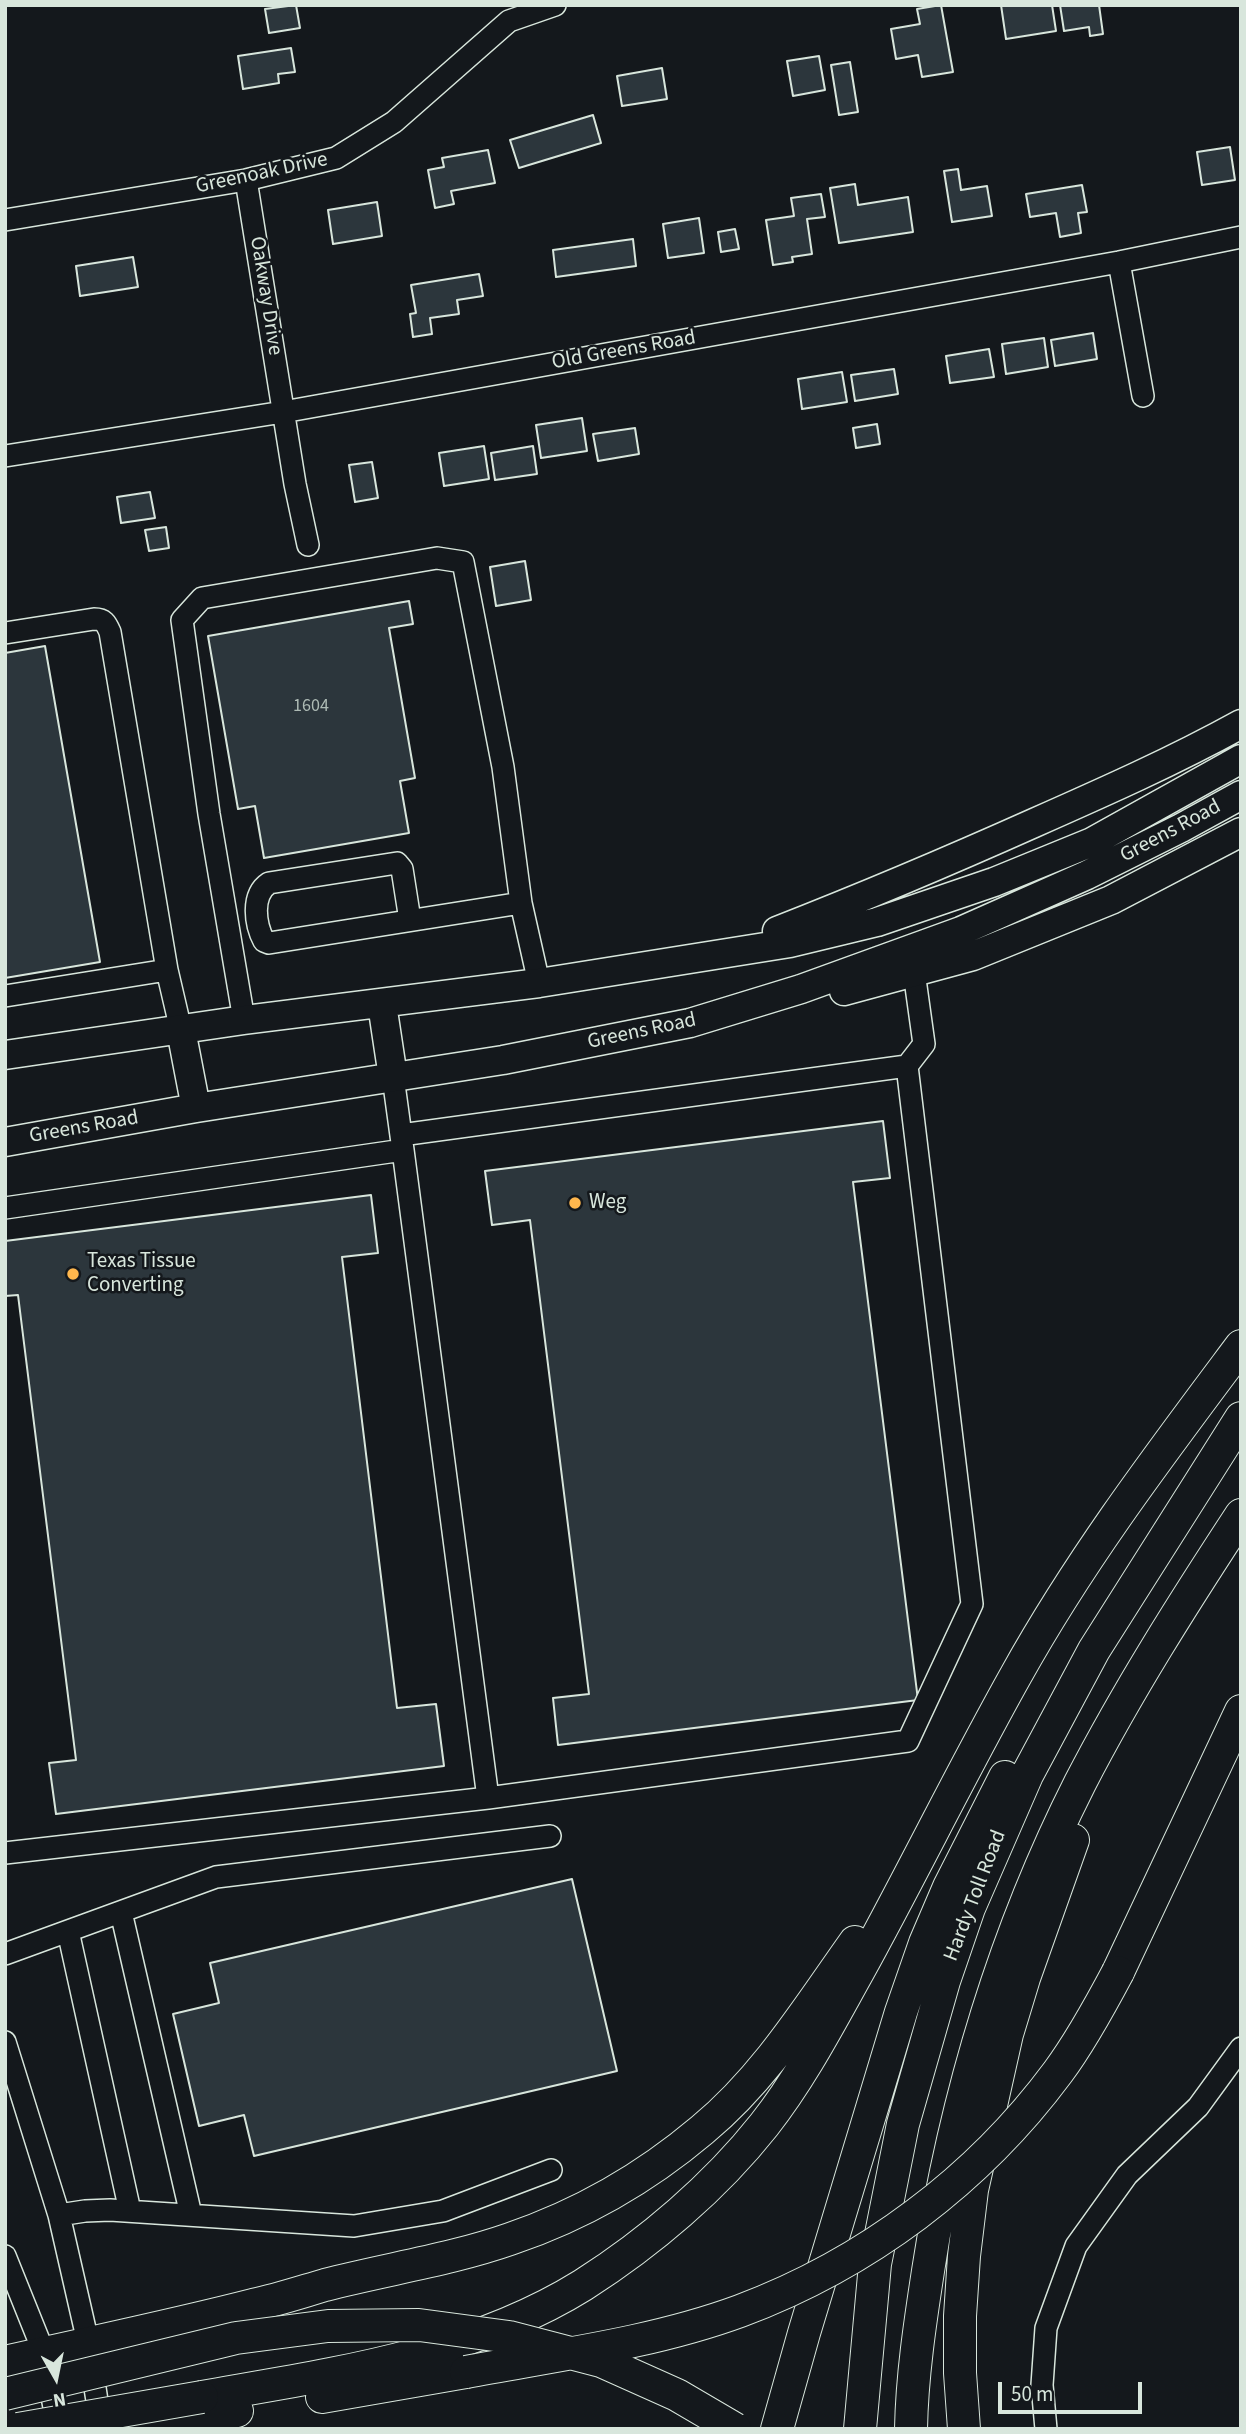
<!DOCTYPE html>
<html>
<head>
<meta charset="utf-8">
<style>
  body { margin:0 }
  #map { position:relative; width:1246px; height:2434px; overflow:hidden; background:#14181c; font-family:"Source Sans 3",sans-serif }
  canvas { display:block }
  .frame { position:absolute; inset:0; border:7px solid #d8e6dc; pointer-events:none }
  .north { position:absolute; left:21px; top:2343px; width:70px; height:70px; -webkit-text-stroke:5px #14181c; paint-order:stroke; rotate:171deg; font-size:19px; font-weight:700; line-height:28px; text-align:center; color:#d8e6dc }
  .north::after { content:''; display:block; margin:auto; width:24px; height:32px; background:#d8e6dc; clip-path:polygon(50% 0,100% 100%,50% 72%,0 100%) }
  .scale { position:absolute; left:998px; top:2382px; width:144px; height:32px; box-sizing:border-box; border:4px solid #d8e6dc; border-top:0; padding-left:9px; font-size:21px; line-height:24px; white-space:nowrap; color:#d8e6dc; -webkit-text-stroke:5px #14181c; paint-order:stroke }
</style>
</head>
<body>
<div id="map">
<canvas width="1246" height="2434"></canvas>
<div class="frame"></div>
<div class="north">N</div>
<div class="scale">50 m</div>
</div>
<script>
const c = document.querySelector('canvas').getContext('2d');
c.lineJoin = 'round';
function fill(path, color) { c.fillStyle = color; c.fill(path, 'evenodd'); }
function strokePath(path, color, width, dash) { c.strokeStyle = color; c.lineWidth = width; c.lineCap = dash ? 'butt' : 'round'; c.setLineDash(dash || []); c.stroke(path); }
function drawText(font, color, halo, rows, align = 'center') {
  c.font = font + ' "Source Sans 3",sans-serif'; c.lineWidth = 5; c.setLineDash([]); c.textBaseline = 'middle'; c.strokeStyle = halo; c.fillStyle = color; for (const [text, x, y, turn = 0] of rows) {
    c.save(); c.translate(x, y); c.rotate((+turn || 0) * Math.PI / 180); c.textAlign = isNaN(turn) ? turn : align; if (halo) c.strokeText(text, 0, 0); c.fillText(text, 0, 0); c.restore();
  }
}
const building = new Path2D(`
  M296 5 300 28 269 33 265 9Z
  M941 5 953 72 922 77 918 55 896 59 891 29 920 24 917 9Z
  M1001 5H1052L1056 31 1006 39Z
  M1060 5H1099L1103 34 1090 36 1089 27 1064 31Z
  M291 48 295 72 278 74 279 83 243 89 238 56Z
  M819 56 825 90 793 96 787 61Z
  M850 62 858 112 839 115 831 65Z
  M662 68 667 99 622 106 617 76Z
  M593 115 601 143 519 168 510 140Z
  M1230 147 1235 180 1202 185 1197 152Z
  M488 150 495 183 451 191 454 204 435 208 428 170 444 167 442 158Z
  M958 169 961 190 987 186 992 216 952 222 944 171Z
  M855 184 858 205 908 197 913 232 839 243 830 188Z
  M1082 185 1087 212 1078 213 1081 233 1060 237 1056 213 1030 217 1026 194Z
  M821 194 825 217 807 219 812 254 792 257 793 262 773 265 766 220 794 216 791 198Z
  M377 202 382 236 333 244 328 210Z
  M699 218 704 253 668 258 663 224Z
  M735 229 739 249 721 252 718 232Z
  M633 239 636 266 556 277 553 250Z
  M133 257 138 287 80 296 76 266Z
  M479 274 483 296 457 300 459 314 430 318 432 334 413 337 410 314 416 313 411 285Z
  M1093 333 1097 359 1055 366 1051 340Z
  M1044 338 1048 367 1006 374 1002 344Z
  M989 349 994 377 950 383 946 356Z
  M894 369 898 394 855 401 851 375Z
  M842 372 847 402 802 409 798 379Z
  M582 418 587 451 541 458 536 425Z
  M877 424 880 444 856 448 853 428Z
  M635 428 639 454 598 461 593 434Z
  M484 446 489 479 444 486 439 453Z
  M533 446 537 474 495 480 491 453Z
  M372 462 378 498 355 502 349 465Z
  M150 492 155 518 121 523 117 497Z
  M166 527 169 548 149 551 145 530Z
  M525 561 531 600 496 606 490 567Z
  M409 601 413 624 389 628 415 778 400 781 409 833 264 858 255 806 238 809 208 636Z
  M45 646 100 962 5 978V653Z
  M883 1121 890 1178 853 1182 918 1700 558 1745 553 1698 589 1694 530 1220 492 1225 485 1171Z
  M371 1195 378 1253 342 1257 397 1708 436 1704 444 1766 56 1814 49 1763 76 1760 18 1295 5 1296V1241Z
  M572 1879 617 2071 254 2156 244 2115 199 2126 173 2014 219 2003 210 1963Z`);
const minor = new Path2D(`
  M246 180 295 484 308 545
  M5 220 246 180 336 158 394 122 509 21 555 5
  M1119 262 1143 396
  M5 456 283 412 1119 262 1241 237
  M5 633 94 619C104 619 106 623 110 632L167 970
  M410 920 402 869 397 863 269 883C251 895 255 924 264 941L269 943 521 903
  M5 996 167 970 181 1030
  M244 1020 209 814 182 620 202 598 437 558 463 562 503 767 521 903 539 983
  M907 1066 924 1044 914 972
  M393 1077 403 1150 488 1798 908 1741 972 1604 907 1066 401 1135
  M5 1208 403 1150
  M5 1853 488 1798
  M121 1912 191 2215
  M68 1931 130 2211
  M5 1954 216 1877 550 1836
  M5 2042 59 2215 88 2342 101 2427
  M59 2215 85 2211 110 2210 354 2226 443 2211 551 2170
  M5 2256 44 2353 58 2429
  M1046 2429 1042 2385 1046 2328 1076 2246 1127 2175 1198 2107 1241 2048`);
const major = new Path2D(`
  M777 931C864 897 949 861 1034 823 1104 792 1174 761 1241 724
  M844 991 973 956 1111 900 1241 832
  M382 1004 393 1077
  M181 1030 196 1108
  M5 1055 244 1020 539 983 790 943 877 922 994 882 1092 842 1241 759
  M5 1142 196 1108 503 1060 690 1023 801 989 961 931 1087 875 1181 828 1241 795`);
const highway = new Path2D(`
  M1118 1972 1241 1711
  M5 2362C88 2343 171 2326 253 2305 277 2300 301 2292 325 2285 386 2269 450 2260 510 2239 581 2215 644 2179 702 2130 765 2078 808 2008 855 1942
  M202 2397C332 2374 469 2356 583 2285 649 2243 715 2187 764 2125 801 2078 829 2024 858 1972 912 1874 961 1773 1016 1675 1081 1558 1161 1453 1241 1346
  M322 2397 466 2372
  M138 2429 237 2411
  M777 2429 804 2333 901 2012 925 1943 949 1887 1005 1777
  M860 2429 875 2264 903 2124 944 1981 969 1908 1027 1775 1094 1650 1241 1418
  M911 2429C912 2376 920 2323 928 2271 954 2103 1003 1935 1080 1783 1128 1690 1184 1602 1241 1515
  M964 2429 960 2373V2316L964 2256 972 2190 1007 2034 1024 1978 1073 1840`);
const highwayBridge = new Path2D(`
  M466 2372C557 2355 653 2343 740 2311 866 2264 978 2180 1058 2072 1081 2041 1100 2006 1118 1972
  M5 2394 236 2338 328 2326 419 2325 509 2337 601 2361 677 2395 735 2429
  M18 2429 202 2397`);
const markers = [
  [575,1203,7,"#ffb74d"],
  [73,1274,7,"#ffb74d"]
];
const numberNames = [
  ["1604",311,707]
];
const streetNames = [
  ["Greenoak Drive",262,174,-12],
  ["Oakway Drive",265,296,81],
  ["Old Greens Road",624,351,-10],
  ["Greens Road",1171,832,-28],
  ["Greens Road",642,1032,-12],
  ["Greens Road",84,1128,-10],
  ["Hardy Toll Road",976,1896,-69]
];
const poiNames = [
  ["Weg",589,1203],
  ["Texas Tissue",87,1262],
  ["Converting",87,1286]
];
fill(building, '#2c363c');
strokePath(building, '#d8e6dc', 2);
strokePath(minor, '#d8e6dc', 24);
strokePath(major, '#d8e6dc', 31);
strokePath(highway, '#d8e6dc', 34);
strokePath(minor, '#14181c', 21);
strokePath(major, '#14181c', 28);
strokePath(highway, '#14181c', 32);
strokePath(highwayBridge, '#d8e6dc', 34, []);
strokePath(highwayBridge, '#14181c', 32);
for (const [x, y, r, color] of markers) { const dot = new Path2D(); dot.arc(x, y, r, 0, 2 * Math.PI); c.fillStyle = color; c.fill(dot); strokePath(dot, '#14181c', 2.5); }
drawText('18px', '#adbab4', null, numberNames);
drawText('21px', '#d8e6dc', '#14181c', streetNames);
drawText('21px', '#d8e6dc', '#14181c', poiNames, 'left');
</script>
</body>
</html>
